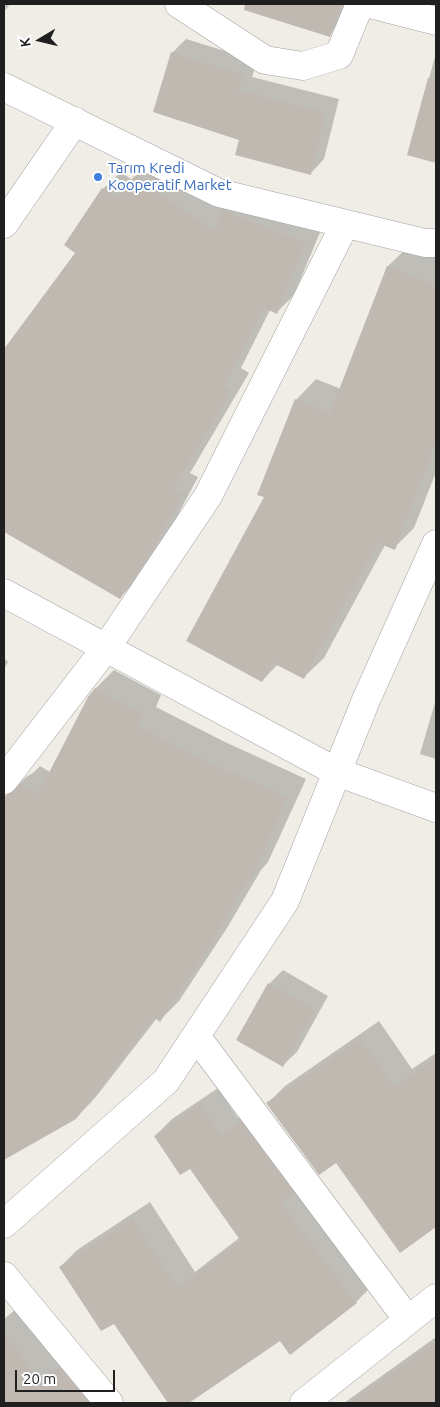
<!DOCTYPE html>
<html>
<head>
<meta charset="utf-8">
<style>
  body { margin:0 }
  #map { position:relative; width:440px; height:1407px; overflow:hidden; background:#efede5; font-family:Ubuntu,sans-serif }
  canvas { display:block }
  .frame { position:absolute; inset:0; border:5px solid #1f1f1f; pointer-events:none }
  .north { position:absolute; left:15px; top:15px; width:50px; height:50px; -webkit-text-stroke:4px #fff; paint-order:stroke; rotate:261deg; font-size:14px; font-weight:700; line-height:20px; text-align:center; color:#1f1f1f }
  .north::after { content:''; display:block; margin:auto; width:18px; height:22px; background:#1f1f1f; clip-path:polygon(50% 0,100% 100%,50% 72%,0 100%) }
  .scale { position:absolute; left:15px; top:1370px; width:100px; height:22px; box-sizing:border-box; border:2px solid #1f1f1f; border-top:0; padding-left:6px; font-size:15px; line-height:18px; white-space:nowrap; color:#1f1f1f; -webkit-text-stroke:4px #fff; paint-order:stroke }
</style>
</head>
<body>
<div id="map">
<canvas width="440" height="1407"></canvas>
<div class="frame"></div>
<div class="north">K</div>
<div class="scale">20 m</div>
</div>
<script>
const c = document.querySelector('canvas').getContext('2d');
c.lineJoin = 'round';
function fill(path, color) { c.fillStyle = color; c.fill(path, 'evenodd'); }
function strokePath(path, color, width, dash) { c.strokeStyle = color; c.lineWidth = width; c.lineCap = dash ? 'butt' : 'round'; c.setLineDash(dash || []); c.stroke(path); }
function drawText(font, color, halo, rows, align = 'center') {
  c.font = font + ' Ubuntu,sans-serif'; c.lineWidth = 4; c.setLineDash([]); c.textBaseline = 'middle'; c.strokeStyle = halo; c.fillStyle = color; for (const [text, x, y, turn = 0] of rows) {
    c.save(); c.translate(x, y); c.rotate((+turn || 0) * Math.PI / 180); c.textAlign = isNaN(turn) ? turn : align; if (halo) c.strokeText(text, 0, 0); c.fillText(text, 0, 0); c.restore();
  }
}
const shadow = new Path2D(`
  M4 4H10L4 12Z
  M259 4H350L343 21 329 35 257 12Z
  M186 39 257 61 252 77 339 99 324 159 311 173 241 139 172 53Z
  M436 53V162L408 154Z
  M152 159 323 225 294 295 276 313 270 310 241 368 249 373 190 473 198 477 165 539 138 580 120 597 4 530V351L77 253 103 189 121 172 132 180Z
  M409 246 436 257V472L414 528 394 548 385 545 324 658 303 678 278 664 262 681 266 497 296 400 316 379 341 389 388 266Z
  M4 658 8 662 4 669Z
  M114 670 161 695 156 707 225 742 306 779 268 862 261 870 227 928 179 1001 160 1020 157 1018 95 1098 76 1118 4 1159V802L7 796 26 777 33 773 40 766 50 772 95 689Z
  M436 699V759L420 754Z
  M283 970 328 996 297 1052 283 1065 238 1040 269 984Z
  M379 1021 412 1069 436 1053V1226L400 1252 336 1162 267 1104 285 1086Z
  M218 1088 238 1118 258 1105 373 1285 356 1302 280 1339 187 1403H170L114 1322 60 1267 77 1250 150 1202 195 1272 239 1238 190 1167 155 1136 172 1119Z
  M15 1310 58 1364 77 1351 120 1401 126 1403H4V1319Z
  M436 1337V1403H344Z`);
const building = new Path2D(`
  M245 4H343L330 37 244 10Z
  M171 52 244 75 239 90 326 113 311 175 235 155 239 140 153 112Z
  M428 78 436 79V163L407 155Z
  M134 176 214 230 223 210 306 243 277 314 264 308 224 386 232 391 173 490 182 495 148 558 120 599 4 532V349L75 253 64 245 102 188 118 199Z
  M387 266 436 285V443L395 550 378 543 304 679 273 663 262 682 186 641 264 497 257 495 295 399 330 413Z
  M95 688 144 714 138 725 206 761 288 797 250 883 247 882 209 948 160 1022 154 1017 76 1119 4 1160V799L6 795 16 790 21 784 38 794 88 697Z
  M268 983 316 1010 283 1067 236 1040Z
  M361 1038 394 1086 436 1057V1227L400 1253 336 1163 319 1175 266 1103Z
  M200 1104 221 1134 240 1121 294 1193 281 1203 357 1303 290 1355 280 1341 189 1403H168L114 1324 101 1331 59 1267 132 1218 178 1288 240 1240 190 1169 180 1175 154 1136Z
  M4 1334 41 1380 59 1367 89 1403H4Z
  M436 1341V1403H349Z`);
const minor = new Path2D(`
  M179 4 265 60 303 66 339 55 360 4
  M370 4 436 21
  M4 87 219 193 425 243H436
  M4 224 75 121
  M4 593 337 772 436 808
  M4 780 106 648 208 496 345 224
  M196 1036 408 1320
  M4 1224 166 1081 285 901 366 700 436 544
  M4 1276 109 1403
  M304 1403 436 1298`);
const markers = [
  [98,177,5,"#3f7fe0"]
];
const shopNames = [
  ["Tarım Kredi",108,168],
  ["Kooperatif Market",108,185]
];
fill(shadow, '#0003');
fill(building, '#c0b9b2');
strokePath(minor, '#a3a3a3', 29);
strokePath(minor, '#fff', 28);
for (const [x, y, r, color] of markers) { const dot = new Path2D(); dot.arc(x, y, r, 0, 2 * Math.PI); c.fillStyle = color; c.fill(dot); strokePath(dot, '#fff', 2); }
drawText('15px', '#366cbe', '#fff', shopNames, 'left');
</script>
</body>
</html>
